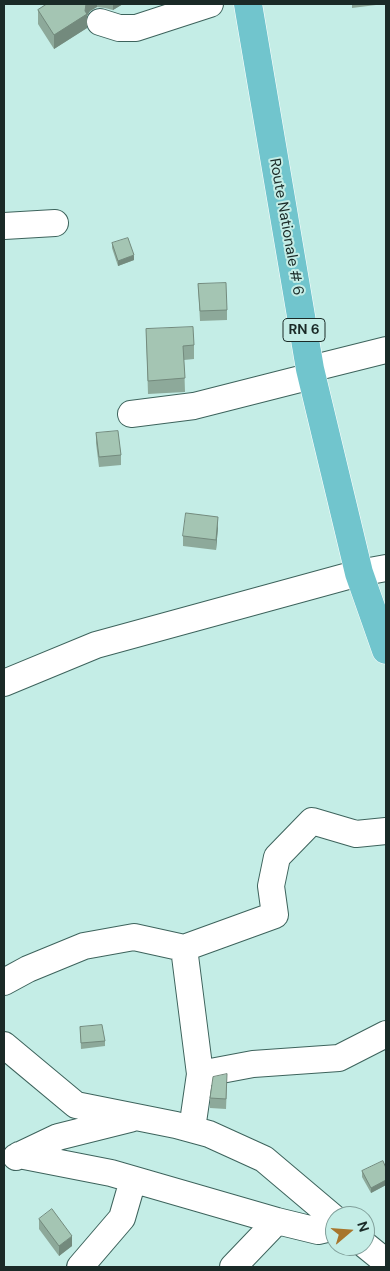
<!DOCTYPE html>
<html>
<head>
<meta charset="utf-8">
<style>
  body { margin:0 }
  #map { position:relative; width:390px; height:1271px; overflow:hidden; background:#c4ede6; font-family:"DM Sans",sans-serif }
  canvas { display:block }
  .frame { position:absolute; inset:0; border:5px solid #1a2a27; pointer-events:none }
  .north { position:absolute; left:325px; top:1206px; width:50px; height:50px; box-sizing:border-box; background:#c4ede6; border:1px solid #809f9a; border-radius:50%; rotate:72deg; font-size:14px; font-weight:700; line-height:20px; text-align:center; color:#1a2a27 }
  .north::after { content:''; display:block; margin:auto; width:18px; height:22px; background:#a8752c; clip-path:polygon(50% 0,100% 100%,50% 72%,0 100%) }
</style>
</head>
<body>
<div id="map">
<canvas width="390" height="1271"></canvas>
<div class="frame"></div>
<div class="north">N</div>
</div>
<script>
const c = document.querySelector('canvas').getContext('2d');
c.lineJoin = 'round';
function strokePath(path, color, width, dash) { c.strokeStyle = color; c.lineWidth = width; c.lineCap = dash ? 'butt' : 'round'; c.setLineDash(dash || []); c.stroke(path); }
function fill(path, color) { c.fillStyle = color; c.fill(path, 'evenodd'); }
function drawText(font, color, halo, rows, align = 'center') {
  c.font = font + ' "DM Sans",sans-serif'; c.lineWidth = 4; c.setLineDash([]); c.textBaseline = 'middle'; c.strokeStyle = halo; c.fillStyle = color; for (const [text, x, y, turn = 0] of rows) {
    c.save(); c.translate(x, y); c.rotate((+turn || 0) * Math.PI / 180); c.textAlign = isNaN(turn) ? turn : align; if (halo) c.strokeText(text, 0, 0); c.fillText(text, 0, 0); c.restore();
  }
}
const minor = new Path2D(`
  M100 22 119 28H136L210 4
  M4 226 55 223
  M310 369 386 350
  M131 414 194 406 312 376
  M4 683 96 645 359 573 386 568
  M184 948 200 1074 192 1129
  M4 982 28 969 84 946 134 937 184 948 275 915 271 886 277 857 312 821 356 834 386 831
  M4 1045 76 1105 176 1125 209 1134 264 1159 335 1219
  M200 1074 253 1064 339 1058 386 1034
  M19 1155 111 1173 277 1221 318 1231 335 1227
  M16 1157 58 1137 130 1119
  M365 1245 386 1262
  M80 1267 122 1218 133 1180
  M233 1267 277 1221`);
const major = new Path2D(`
  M248 4 310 369 359 573 386 650`);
const wall = new Path2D(`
  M47 4H123L113 10 105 8 97 7 90 11 87 16V28L54 49 38 24V10Z
  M352 4H384L352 8Z
  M112 243 134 260 118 266 112 248Z
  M198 284 227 310V320L200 321Z
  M146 329 194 345V359L184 360 185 392 148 394Z
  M96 433 121 455V465L99 467 96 443Z
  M218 527 216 550 183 546V536Z
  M80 1027 105 1041V1046L81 1049Z
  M227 1084 226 1109 210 1108V1098Z
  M386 1168V1185L371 1193 362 1177V1171Z
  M39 1219 72 1246 59 1256 39 1229Z`);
const shadedWall = new Path2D(`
  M86 4H97V7L90 11 87 16V28L54 49V35Z
  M113 4H123L113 10Z
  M134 255V260L118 266V261Z
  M218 517V527L216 550V540Z
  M386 1180V1185L371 1193V1188Z
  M72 1236V1246L59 1256V1246Z`);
const building = new Path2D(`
  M47 4H86L85 11 87 14 54 35 38 10Z
  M128 238 134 255 118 261 112 243Z
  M226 283 227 310 200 311 198 284Z
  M193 327 194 345 183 346 185 378 148 381 146 329Z
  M118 431 121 455 99 457 96 433Z
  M186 513 218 517 216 540 183 536Z
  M102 1025 105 1041 81 1043 80 1027Z
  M227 1074 226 1099 210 1098 213 1077Z
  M383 1161 386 1168V1180L371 1188 362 1171Z
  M52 1209 72 1236 59 1246 39 1219Z`);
const shields = [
  [304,330,42]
];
const shieldNames = [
  ["RN 6",304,330]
];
const streetNames = [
  ["Route Nationale # 6",286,227,80]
];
strokePath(minor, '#3d635c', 28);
strokePath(major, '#fff', 29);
strokePath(minor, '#fff', 26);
strokePath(major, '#71c5cd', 28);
fill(wall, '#8da99a');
fill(shadedWall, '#738a7d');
fill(building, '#a4c5b3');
strokePath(building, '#738a7d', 1);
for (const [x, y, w] of shields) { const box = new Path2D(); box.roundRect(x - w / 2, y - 11.5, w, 23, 4); c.fillStyle = '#c4ede6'; c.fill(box); strokePath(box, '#1a2a27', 1); }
drawText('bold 14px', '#1a2a27', null, shieldNames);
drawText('15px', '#1a2a27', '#c4ede6', streetNames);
</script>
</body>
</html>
